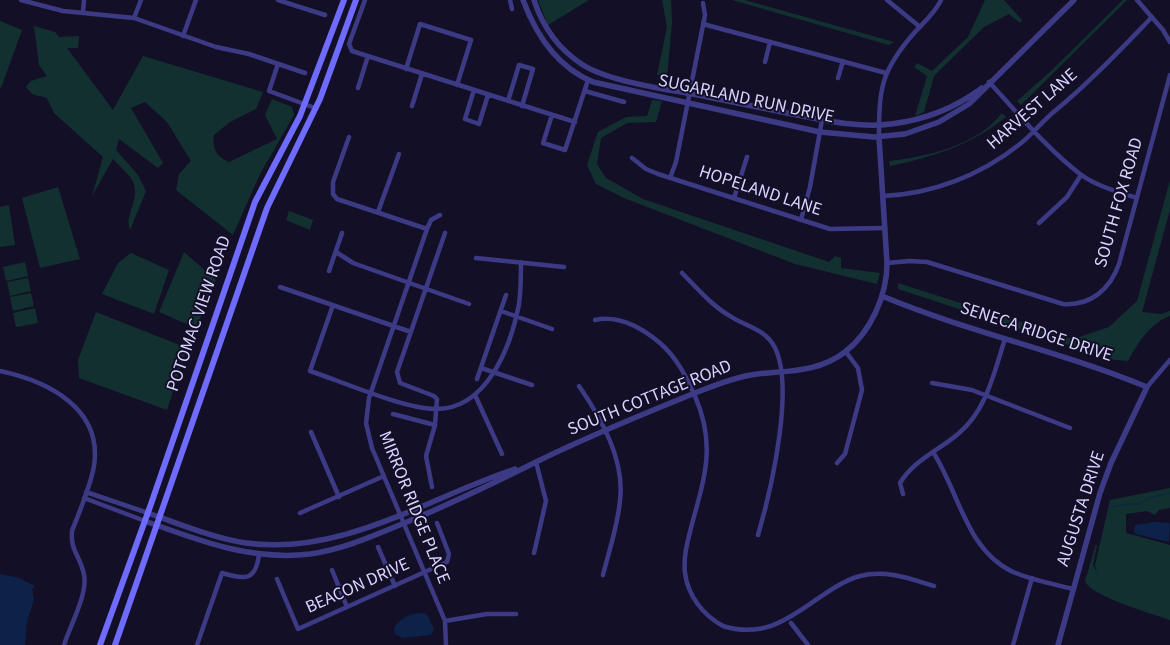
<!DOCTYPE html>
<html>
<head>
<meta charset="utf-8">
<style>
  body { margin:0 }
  canvas { display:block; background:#130f26 }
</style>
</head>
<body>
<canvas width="1170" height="645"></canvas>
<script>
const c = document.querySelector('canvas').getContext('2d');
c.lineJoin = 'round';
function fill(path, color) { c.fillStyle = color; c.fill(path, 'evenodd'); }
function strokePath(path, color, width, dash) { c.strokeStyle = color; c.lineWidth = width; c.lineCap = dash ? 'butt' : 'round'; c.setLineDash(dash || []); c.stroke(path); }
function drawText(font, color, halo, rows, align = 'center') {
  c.font = font + ' "Source Sans 3",sans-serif'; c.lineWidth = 4; c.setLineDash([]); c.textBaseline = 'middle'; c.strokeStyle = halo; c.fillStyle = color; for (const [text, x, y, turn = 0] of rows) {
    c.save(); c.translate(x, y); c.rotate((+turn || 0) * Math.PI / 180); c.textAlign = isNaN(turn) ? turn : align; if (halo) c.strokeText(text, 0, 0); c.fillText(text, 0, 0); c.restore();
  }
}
const green = new Path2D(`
  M538 0H589L548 25Z
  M662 0H671L672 22 667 77 657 75 667 27Z
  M732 0H745L894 42 889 45Z
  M985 0H1004L1022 20 1020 23 1009 14 984 27 934 76 924 112 915 116 927 76 914 67 917 63 932 71 968 37Z
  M1123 0H1127L1021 105 1017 101 1051 71Z
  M0 21 22 30 1 88 0 87Z
  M34 26 55 32 59 37 79 36 78 48H67L113 110 143 56 263 92 256 109 230 122 214 135C212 148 216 157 229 162L277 139 265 115 272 99 292 107 294 115 260 174 233 235 176 190 179 174 191 161 167 122 145 102 131 108 163 163 158 168 119 139 116 150 138 175 146 191 130 230C124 213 142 198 132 180 128 173 118 165 113 159L92 196 103 157 54 113 47 98 32 94 26 87 31 81 47 76 39 65Z
  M652 100 662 101 656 122 627 123 601 138 597 164 606 178 643 199 829 262 835 256 841 258V268L880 273 877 284 795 264 624 198 596 184 587 165 598 132 626 117 647 116Z
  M1002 113 1006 117C971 145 933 157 890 166L889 161C927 157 978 145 1002 113Z
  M1170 180V210L1142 312 1161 314 1170 311V316C1151 322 1137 344 1128 361L1115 360 898 289V283L1073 339 1109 327 1137 301Z
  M58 187 80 259 40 268 22 198Z
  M9 205 15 245 0 247V207Z
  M289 211 313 220 310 230 286 220Z
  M184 252 216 280 196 328 159 312Z
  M131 253 169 270 154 314 102 294 118 263Z
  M25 262 28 276 6 281 3 267Z
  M28 278 31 291 10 296 7 282Z
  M31 293 34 306 13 311 10 297Z
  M35 308 38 323 16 327 13 313Z
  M96 312 187 348 167 410 79 378 78 360Z
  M1170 488V508L1159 510 1155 515 1147 511 1126 514V533L1170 545V620C1153 614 1090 596 1085 581L1096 544 1097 546 1093 565 1097 572 1095 565 1110 500Z`);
const water = new Path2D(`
  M1154 522 1170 523 1169 542 1136 534 1134 531 1135 525Z
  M0 574 19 578 35 586 32 589 34 600 27 621 25 645H0Z
  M419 613 427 614 434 629 431 635 403 638 395 634 394 628C401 618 407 615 419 613Z`);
const stream = new Path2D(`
  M1108 508 1127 504H1139L1152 497 1170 493`);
const minor = new Path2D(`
  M21 0 63 11 134 18 216 47 249 54 305 73
  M278 0 325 15
  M365 0 349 44 352 51 575 122
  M510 0 512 9
  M887 0 920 27
  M1137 0 1163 30 1170 42
  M83 12 84 0
  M134 18 141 0
  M703 24 886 73
  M183 36 196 0
  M765 62 770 42
  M278 64 269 91 315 108
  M406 69 420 24 471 40 457 85
  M838 78 843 61
  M989 82C1018 113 1046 148 1080 174 1096 186 1118 192 1137 198
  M358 88 368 56
  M474 90 465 119 479 124 488 95
  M585 91 624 102
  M508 101 519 65 533 69 522 106
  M412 106 422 74
  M552 115 543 143 565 150 588 80
  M349 137 333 182V194L337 199 427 229
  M879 137C879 88 881 71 914 33 924 22 935 13 941 0
  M632 158 646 169 658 174 830 229 885 228
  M670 178 676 162 705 15 703 3
  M883 196C933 194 981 175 1020 144 1033 134 1043 120 1056 110 1090 82 1121 49 1152 17
  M734 198 747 157
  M378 212 399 154
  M440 215 431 220 427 229 369 398 366 423 372 448 445 621 446 645
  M801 220 810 187 822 120
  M1039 223 1067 197 1081 175
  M336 252 353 263 469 304
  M476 258 564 267
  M887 263 910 261 927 262 1063 304C1091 306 1110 289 1119 264L1170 75
  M329 271 342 233
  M682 273C697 288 711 305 730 316 743 325 758 327 769 339 800 372 770 494 758 535
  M280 287 411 332
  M333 305 310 371C343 382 402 408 435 409 487 410 511 346 519 304 521 290 521 276 521 262
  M501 311 552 329
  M595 320C618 315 642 328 660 343 677 358 686 376 695 396 716 445 705 476 692 524 688 540 683 556 685 573 688 596 703 615 723 626 783 645 814 589 860 576 885 569 911 579 934 586
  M481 368 532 385
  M0 371C47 381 103 408 94 466 90 488 80 510 72 531 70 551 81 557 84 575 88 594 70 626 64 645
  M477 379 506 295
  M932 383 972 390 1070 428
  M579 386C601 418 625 460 620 500 618 525 609 551 603 575
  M1147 387 1170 360
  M475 395 502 454
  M393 414 435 425
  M311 432 339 497
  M933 452C959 492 966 550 1013 572 1032 580 1053 584 1073 589
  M837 463 845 454 862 390 858 368 846 352
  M432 487 426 456 435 425 437 399 434 396 400 383 397 372 445 233
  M86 492 148 513
  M903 494 900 483C914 460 938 451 958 434 987 410 994 372 1005 339
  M84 498 145 521
  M300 513 384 476
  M378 547 395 586
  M534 553 546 501 536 462
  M332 570 347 607
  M277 579 298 629 447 562 449 554 437 523
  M445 621 487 614H516
  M791 623 808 645
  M197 645 222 573C245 580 256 581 259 554
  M1013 645 1032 578`);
const tertiary = new Path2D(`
  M523 0C536 35 557 67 593 82L820 132 874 137 905 134 939 122 969 104 1074 0
  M534 0C543 28 558 49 583 65 612 83 673 90 708 97 738 103 768 109 797 115 829 121 859 128 891 124 925 120 955 108 982 88
  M882 296C968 332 1060 351 1147 387L1111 463 1100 493 1058 645
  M148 513C180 524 213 538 246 543 343 556 427 498 515 469
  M145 521C200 541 251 561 310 554 345 549 375 535 407 522 450 504 492 484 534 463 586 437 641 415 695 393 713 386 732 378 751 375 784 370 816 374 845 352 871 332 887 295 887 263L879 137`);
const secondary = new Path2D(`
  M100 645 151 504 255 202 300 116 344 0
  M115 645 267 208 320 99 356 0`);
const streetNames = [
  ["SUGARLAND RUN DRIVE",746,100,12],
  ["HARVEST LANE",1033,110,-41],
  ["HOPELAND LANE",760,192,18],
  ["SOUTH FOX ROAD",1120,203,-74],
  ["POTOMAC VIEW ROAD",200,314,-71],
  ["SENECA RIDGE DRIVE",1036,333,18],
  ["SOUTH COTTAGE ROAD",650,399,-22],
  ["MIRROR RIDGE PLACE",413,508,68],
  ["AUGUSTA DRIVE",1082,509,-72],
  ["BEACON DRIVE",358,587,-24]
];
fill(green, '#12302f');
fill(water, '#0c2248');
strokePath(stream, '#0c2248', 1);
strokePath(minor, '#3d3a85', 4.5);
strokePath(tertiary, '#3d3a85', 5.5);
strokePath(secondary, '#6f6bff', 6);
drawText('18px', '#d9d4ff', '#130f26', streetNames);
</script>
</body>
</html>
